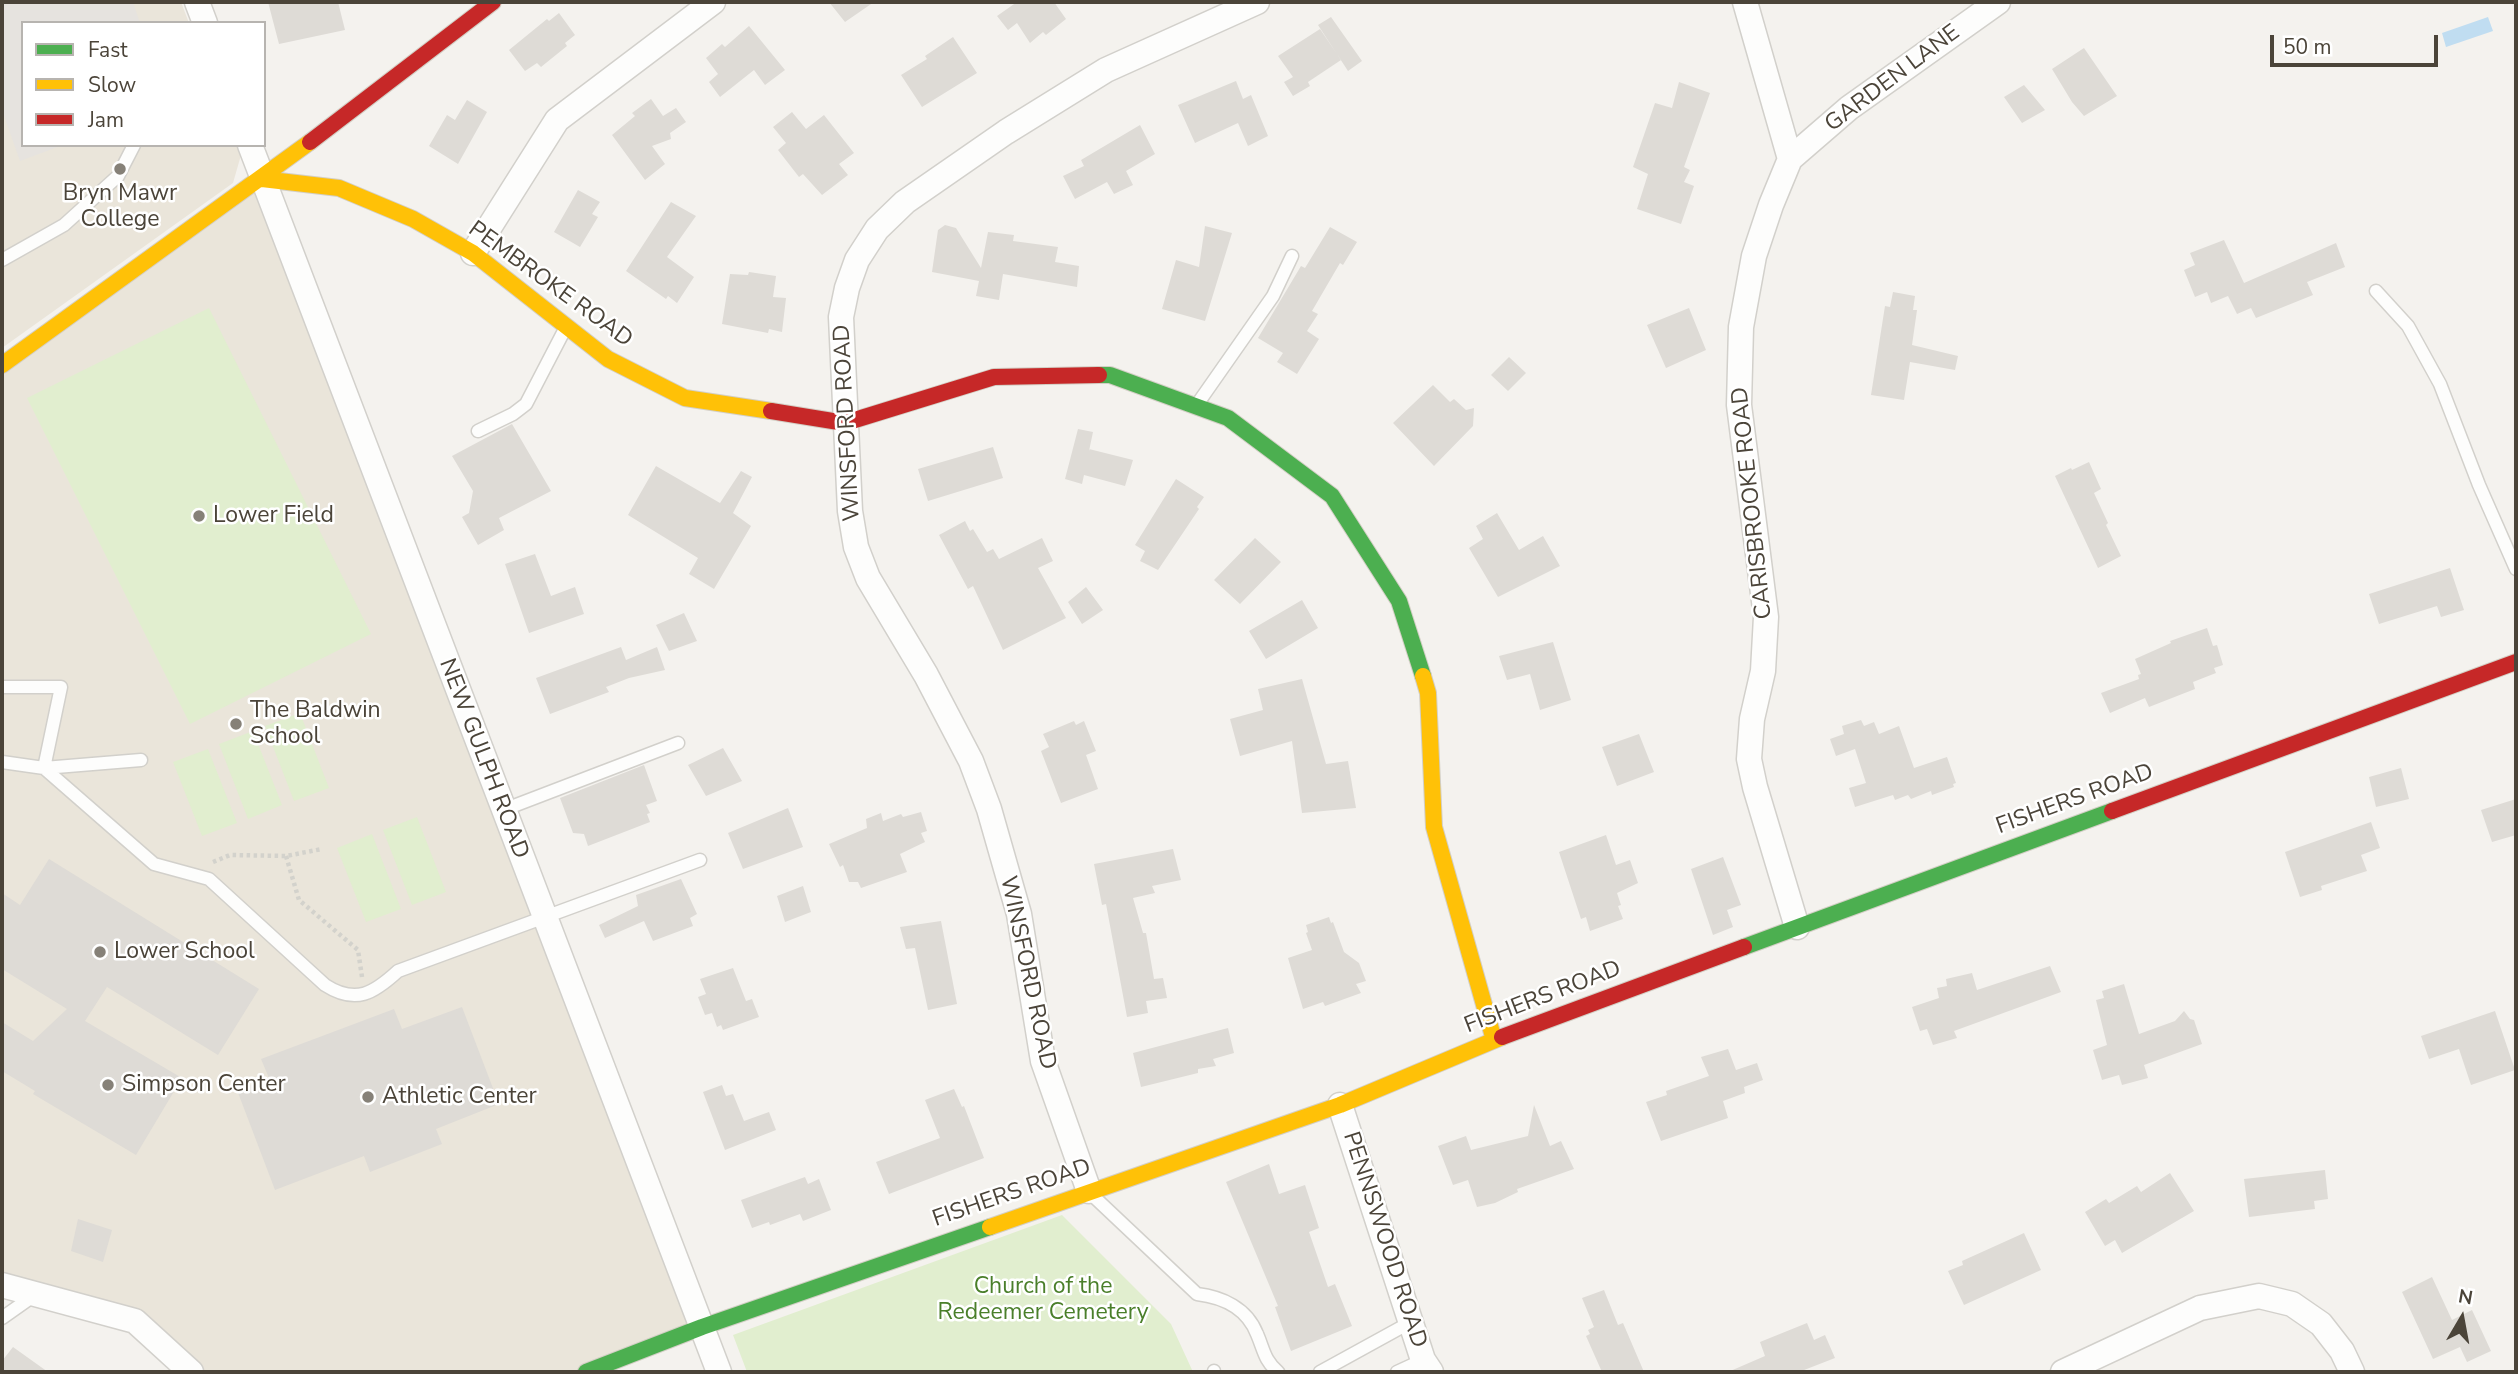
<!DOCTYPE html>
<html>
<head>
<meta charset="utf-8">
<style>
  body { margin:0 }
  #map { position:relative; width:2518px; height:1374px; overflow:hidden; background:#f4f2ee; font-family:"Nunito Sans",sans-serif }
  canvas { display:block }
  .frame { position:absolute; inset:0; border:4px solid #4b4439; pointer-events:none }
  .legend { position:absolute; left:21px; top:21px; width:245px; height:126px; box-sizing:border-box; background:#fff; border:2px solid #b7b4b0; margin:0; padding:9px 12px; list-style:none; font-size:21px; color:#4b4439 }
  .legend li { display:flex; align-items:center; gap:14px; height:35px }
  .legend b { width:35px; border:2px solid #b7b4b0 }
  .north { position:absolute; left:2427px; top:1283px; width:70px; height:70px; -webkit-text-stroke:5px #fff; paint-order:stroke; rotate:10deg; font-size:19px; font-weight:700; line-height:28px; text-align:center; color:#4b4439 }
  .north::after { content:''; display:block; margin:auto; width:24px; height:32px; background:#4b4439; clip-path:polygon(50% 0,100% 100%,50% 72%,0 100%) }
  .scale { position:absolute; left:2270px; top:35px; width:168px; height:32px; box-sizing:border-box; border:4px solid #4b4439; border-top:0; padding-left:9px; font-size:21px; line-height:24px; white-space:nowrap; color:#4b4439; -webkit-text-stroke:5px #fff; paint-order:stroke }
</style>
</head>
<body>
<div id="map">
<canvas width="2518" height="1374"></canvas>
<div class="frame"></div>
<ul class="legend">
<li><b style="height:9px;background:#4caf50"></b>Fast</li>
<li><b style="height:9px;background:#ffc107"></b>Slow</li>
<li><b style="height:9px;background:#c62828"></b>Jam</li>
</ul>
<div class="north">N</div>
<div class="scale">50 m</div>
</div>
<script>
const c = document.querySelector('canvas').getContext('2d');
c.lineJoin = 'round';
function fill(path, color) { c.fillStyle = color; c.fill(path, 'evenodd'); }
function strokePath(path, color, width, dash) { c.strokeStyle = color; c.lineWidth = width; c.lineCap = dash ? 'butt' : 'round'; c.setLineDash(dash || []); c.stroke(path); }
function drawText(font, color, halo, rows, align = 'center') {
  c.font = font + ' "Nunito Sans",sans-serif'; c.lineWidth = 5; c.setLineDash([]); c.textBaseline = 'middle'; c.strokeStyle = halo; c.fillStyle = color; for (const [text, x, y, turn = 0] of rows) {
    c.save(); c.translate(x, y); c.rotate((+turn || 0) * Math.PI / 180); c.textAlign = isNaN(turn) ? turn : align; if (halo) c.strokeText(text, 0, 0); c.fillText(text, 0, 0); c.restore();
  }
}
const education = new Path2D(`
  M2 2H181L189 23H23V145H238L241 155 233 183 2 348Z
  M262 179 702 1327 586 1372H191L135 1321 2 1283V365Z`);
const green = new Path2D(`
  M209 308 371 634 190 724 27 398Z
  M300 713 329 788 294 801 265 726Z
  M253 731 282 805 248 819 219 744Z
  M208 749 237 823 202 836 173 762Z
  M417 817 446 892 412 905 383 830Z
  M372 834 401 909 366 922 337 848Z
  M1062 1215 1171 1324 1193 1372H747L733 1335Z`);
const parking = new Path2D(`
  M2 2H133L140 23H23V145H63L20 161 2 110Z`);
const water = new Path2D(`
  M2488 17 2493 31 2446 47 2442 33Z`);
const building = new Path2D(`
  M268 2H338L345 30 279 44Z
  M829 2H874L845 22Z
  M1017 2H1054L1066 19 1046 35 1043 32 1030 43 1017 23 1008 30 997 16Z
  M559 13 575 35 565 43 567 46 541 67 537 63 525 71 509 50 547 19 549 21Z
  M1331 17 1362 61 1348 71 1318 25Z
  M749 26 785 70 765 85 754 70 720 97 709 82 718 74 706 58 722 44 725 47Z
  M1320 29 1341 60 1308 82 1310 86 1293 96 1284 82 1293 77 1278 56Z
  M953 37 977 73 922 107 901 75 927 59 925 56Z
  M2084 48 2117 96 2084 116 2072 102 2052 69Z
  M1236 81 1243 99 1251 95 1268 136 1248 146 1238 123 1195 143 1178 105Z
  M1679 82 1710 93 1684 167 1690 170 1684 182 1694 186 1681 224 1637 209 1648 174 1633 167 1655 103 1672 108Z
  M2024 85 2045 110 2022 123 2004 97Z
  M651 99 663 116 676 108 686 122 670 133 671 139 652 146 665 164 645 180 612 135 635 116 632 113Z
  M467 100 487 112 458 164 429 146 447 115 455 120Z
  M792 112 806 129 824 115 854 153 839 164 848 175 822 195 803 174 799 177 778 150 786 143 773 127Z
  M1140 125 1155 154 1126 171 1133 185 1114 194 1107 182 1075 199 1063 176 1084 166 1081 160Z
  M578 190 600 202 592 214 598 217 580 247 554 232Z
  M671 202 696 216 667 257 694 277 677 303 668 296 666 299 626 271Z
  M945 225 956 228 981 268 988 232 1014 235 1013 241 1058 247 1055 262 1079 266 1077 287 1003 274 999 300 976 296 979 281 932 272 938 230Z
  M1205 226 1232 233 1205 321 1162 309 1176 260 1199 267Z
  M1330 227 1357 242 1343 265 1340 263 1312 311 1318 314 1307 331 1319 339 1297 374 1277 362 1283 353 1258 338 1301 266 1305 268Z
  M2224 240 2244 283 2336 243 2345 267 2307 282 2313 295 2256 318 2251 308 2237 314 2228 296 2211 303 2207 292 2195 297 2184 270 2195 265 2190 253Z
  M749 272 776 276 773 297 786 298 782 332 769 329 768 333 722 324 730 274 748 275Z
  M1893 292 1915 296 1913 310H1917L1912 345 1958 356 1955 370 1910 362 1904 400 1871 395 1885 306 1890 307Z
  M1689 308 1706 350 1666 368 1647 325Z
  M1509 357 1526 373 1508 391 1491 375Z
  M1433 385 1450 402 1454 399 1466 410 1474 408 1473 426 1434 466 1393 423Z
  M512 424 551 491 499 518 504 530 478 545 462 517 469 513 473 491 452 456Z
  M1078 429 1093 432 1089 451V449L1133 460 1125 486 1084 475 1082 484 1065 479Z
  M993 447 1003 478 928 501 918 469Z
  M2089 462 2101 489 2094 493 2108 523 2106 525 2121 556 2098 568 2055 476 2071 468 2072 470Z
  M656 466 720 503 741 471 752 477 733 513 751 526 714 589 689 574 698 558 628 515Z
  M1176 479 1204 497 1197 507 1199 509 1158 570 1140 561 1145 551 1135 545Z
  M1497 513 1519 550 1543 536 1560 566 1498 597 1469 548 1483 539 1476 526Z
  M965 521 970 531 973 529 987 552 993 549 999 559 1042 538 1053 561 1038 568 1066 618 1003 650 973 586 968 589 939 535Z
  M1255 538 1281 562 1240 604 1214 580Z
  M535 554 551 596 575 587 584 614 529 633 505 564Z
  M2450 568 2464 610 2441 617 2437 606 2379 624 2369 594Z
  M1086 587 1103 610 1082 624 1068 602Z
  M1302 600 1318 628 1266 659 1249 631Z
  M684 613 697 641 669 651 656 625Z
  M2207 628 2213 646 2217 645 2223 665 2214 668 2216 673 2193 682 2195 689 2149 707 2145 698 2110 713 2101 693 2139 679 2138 675 2141 674 2135 659 2171 643 2170 641Z
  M1553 642 1571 700 1540 710 1530 674 1507 680 1499 656Z
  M621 647 626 660 657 647 665 670 629 678 606 687 609 692 550 714 536 678Z
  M1302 679 1326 764 1348 761 1356 808 1302 813 1292 741 1240 756 1230 719 1263 710 1258 689Z
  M1861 720 1864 726 1874 722 1879 734 1899 726 1914 768 1947 757 1956 783 1953 784 1954 787 1932 795 1931 791 1911 799 1908 795 1895 800 1893 795 1855 807 1849 788 1866 783 1855 749 1836 756 1830 739 1844 734 1842 726Z
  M1074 721 1076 725 1084 721 1096 751 1086 755 1098 789 1061 803 1041 751 1049 747 1043 734Z
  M1639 734 1654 772 1617 786 1602 747Z
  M723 748 742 781 706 796 688 765Z
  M644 765 657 801 646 805 650 813 647 814 650 822 588 846 584 834 573 833 560 798Z
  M2401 768 2409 799 2376 807 2369 777Z
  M2516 799V835L2492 842 2481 810Z
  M788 808 803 847 743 869 728 833Z
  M921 812 927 831 921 833 925 842 900 854 907 872 861 888 858 882H849L843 865 840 867 829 844 867 828 866 819 881 813 883 821 901 814 903 817Z
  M2371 822 2380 848 2361 855 2367 871 2321 886 2322 890 2300 897 2285 852Z
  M1606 835 1616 865 1630 860 1638 883 1617 893 1621 905 1618 906 1623 919 1590 931 1586 917 1581 919 1559 852Z
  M1173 849 1181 880 1152 886 1155 893 1133 898 1143 933H1146L1154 979 1163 978 1167 998 1146 1001 1148 1013 1127 1017 1106 904 1102 905 1094 864Z
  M1723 857 1741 905 1727 910 1733 927 1713 935 1691 869Z
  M49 859 259 989 218 1055 107 987 85 1021 182 1078 136 1155 33 1094 35 1091 2 1071V1022L33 1041 67 1009 2 969V893L20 905Z
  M681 879 697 914 690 918 693 926 653 941 644 921 605 938 599 925 638 906 636 895Z
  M803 886 811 912 785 922 777 896Z
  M1329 917 1331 923 1333 922 1344 952 1359 963 1366 981 1356 984 1361 993 1325 1006 1323 1002 1303 1009 1288 958 1312 950 1306 933 1308 932 1306 925Z
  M941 921 957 1004 928 1010 915 948 906 949 900 927Z
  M2050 966 2061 992 1954 1031 1957 1038 1933 1045 1927 1029 1920 1031 1912 1007 1939 998 1937 988 1947 986 1946 979 1972 973 1977 990Z
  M733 968 746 1001 752 999 759 1017 723 1030 721 1025 717 1027 712 1013 705 1015 698 997 706 994 700 979Z
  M2124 984 2139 1034 2175 1021 2184 1011 2190 1019 2194 1020 2202 1044 2144 1065 2148 1078 2122 1085 2119 1075 2102 1080 2093 1050 2107 1045 2096 1000 2104 998 2102 991Z
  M462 1007 499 1104 436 1129 442 1144 370 1172 364 1156 275 1190 237 1090 269 1078 261 1059 394 1009 402 1029Z
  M2495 1011 2515 1070 2471 1085 2459 1049 2429 1059 2421 1036Z
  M1228 1028 1234 1053 1213 1059 1216 1066 1198 1069V1073L1141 1087 1133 1053Z
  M1728 1049 1736 1070 1757 1063 1763 1080 1744 1087 1745 1093 1723 1101 1728 1118 1661 1141 1646 1102 1667 1095 1666 1091 1709 1076 1701 1057Z
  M722 1085 726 1096 733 1094 744 1121 769 1112 776 1130 725 1150 703 1092Z
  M954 1089 962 1107 964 1106 984 1158 889 1194 876 1162 940 1138 925 1100Z
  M1534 1105 1550 1146 1561 1141 1574 1169 1517 1189 1518 1192 1495 1203 1477 1207 1468 1180 1453 1185 1438 1146 1466 1136 1471 1150 1528 1136Z
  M1269 1164 1279 1194 1305 1185 1319 1228 1309 1232 1328 1287 1335 1284 1352 1326 1291 1351 1275 1307 1278 1306 1226 1182Z
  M2325 1170 2328 1199 2314 1201 2315 1209 2249 1217 2244 1179Z
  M2170 1173 2194 1211 2122 1253 2115 1240 2105 1246 2085 1212 2106 1199 2109 1203 2137 1186 2141 1192Z
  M805 1177 808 1184 819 1179 831 1210 803 1221 800 1214 770 1225 769 1222 752 1228 741 1200Z
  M78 1219 112 1230 103 1262 71 1251Z
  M2024 1233 2041 1270 1964 1305 1948 1271 1963 1265 1962 1261Z
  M2432 1277 2452 1320 2472 1310 2491 1351 2467 1362 2460 1347 2433 1359 2402 1292Z
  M1604 1290 1618 1325 1623 1323 1644 1372H1602L1586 1336 1590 1334 1588 1330 1594 1327 1582 1298Z
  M1807 1323 1814 1340 1825 1335 1835 1358 1799 1372H1728L1765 1356 1760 1342Z
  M13 1347 48 1372H2V1361Z`);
const path = new Path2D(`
  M286 856 299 900 358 950 362 977
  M213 862 230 855 286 856 322 849`);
const lane = new Path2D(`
  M2 260 64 225 118 176 134 145
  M2376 291 2408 326 2440 384 2479 485 2516 569
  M1196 406 1273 296 1292 256
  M478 431 513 414 526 404 566 327
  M2 687H61L44 768
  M2 762 44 768 141 760
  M44 768 154 864 209 879 325 985C356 1005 374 993 398 971L700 860
  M503 810 678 743
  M1091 1194 1197 1294C1222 1297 1247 1308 1257 1334 1264 1350 1264 1360 1278 1372
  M2 1318 36 1294
  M1214 1371V1372
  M1320 1372 1411 1322
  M1397 1372 1423 1360`);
const street = new Path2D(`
  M197 2 205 23
  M1745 2 1790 159 1771 205 1754 256 1741 327 1739 405 1766 617 1763 671 1752 719 1749 759 1755 787 1797 927
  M250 145 719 1372
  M1790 159 1849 108 1998 2
  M473 253 557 120 713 2
  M1340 1105 1423 1360 1431 1372
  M1089 1191 1043 1061 1019 914 989 809 971 761 926 675 868 578 856 547 850 511 841 317 847 288 857 260 877 229 905 202 1006 132 1106 70 1257 2
  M2 1285 135 1321 191 1372
  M2063 1372 2200 1308 2259 1296 2292 1304 2321 1324 2342 1351 2352 1372`);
const fast = new Path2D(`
  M1099 375H1110L1228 418 1332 496 1399 601 1423 676
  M1744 947 2112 811
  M586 1372 702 1327 990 1227`);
const slow = new Path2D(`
  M262 179 339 188 413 219 473 253 608 359 685 398 771 411
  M2 365 310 142
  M1423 676 1428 693 1434 827 1494 1040
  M990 1227 1340 1105 1502 1037`);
const jam = new Path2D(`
  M310 142 493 2
  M771 411 845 423 994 377 1099 375
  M2112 811 2516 662
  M1502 1037 1744 947`);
const markers = [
  [120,169,7,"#868178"],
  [199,516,7,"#868178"],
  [236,724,7,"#868178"],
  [100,952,7,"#868178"],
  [108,1085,7,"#868178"],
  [368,1097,7,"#868178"]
];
const streetNames = [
  ["GARDEN LANE",1893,79,-37],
  ["PEMBROKE ROAD",550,285,36],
  ["WINSFORD ROAD",848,423,-93],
  ["CARISBROOKE ROAD",1753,503,-96],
  ["NEW GULPH ROAD",483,759,69],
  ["FISHERS ROAD",2075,800,-20],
  ["WINSFORD ROAD",1027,973,78],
  ["FISHERS ROAD",1543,998,-21],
  ["FISHERS ROAD",1012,1194,-19],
  ["PENNSWOOD ROAD",1384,1240,72]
];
const poiNames = [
  ["Bryn Mawr",120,194,"center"],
  ["College",120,220,"center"],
  ["Lower Field",213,516],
  ["The Baldwin",250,711],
  ["School",250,737],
  ["Lower School",114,952],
  ["Simpson Center",122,1085],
  ["Athletic Center",382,1097]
];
const parkNames = [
  ["Church of the",1043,1287],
  ["Redeemer Cemetery",1043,1313]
];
fill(education, '#eae5da');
fill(green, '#e1eecf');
fill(parking, '#e6e3df');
fill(water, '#c0ddf1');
fill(building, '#dedbd6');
strokePath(lane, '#d2d0cb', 15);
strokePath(street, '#d2d0cb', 27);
strokePath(fast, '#d3cfc5', 18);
strokePath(slow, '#d3cfc5', 18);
strokePath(jam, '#d3cfc5', 18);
strokePath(path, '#d3d2cc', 4.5, [3.5, 3.5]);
strokePath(lane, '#fdfdfc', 12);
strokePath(street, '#fdfdfc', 24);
strokePath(fast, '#4caf50', 16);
strokePath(slow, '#ffc107', 16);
strokePath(jam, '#c62828', 16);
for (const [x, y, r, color] of markers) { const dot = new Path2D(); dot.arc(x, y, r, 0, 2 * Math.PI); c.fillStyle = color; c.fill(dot); strokePath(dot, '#fff', 2.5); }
drawText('23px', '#4b4439', '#fff', streetNames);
drawText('23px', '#4b4439', '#fff', poiNames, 'left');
drawText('23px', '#4a7f2a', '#fff', parkNames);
</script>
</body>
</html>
